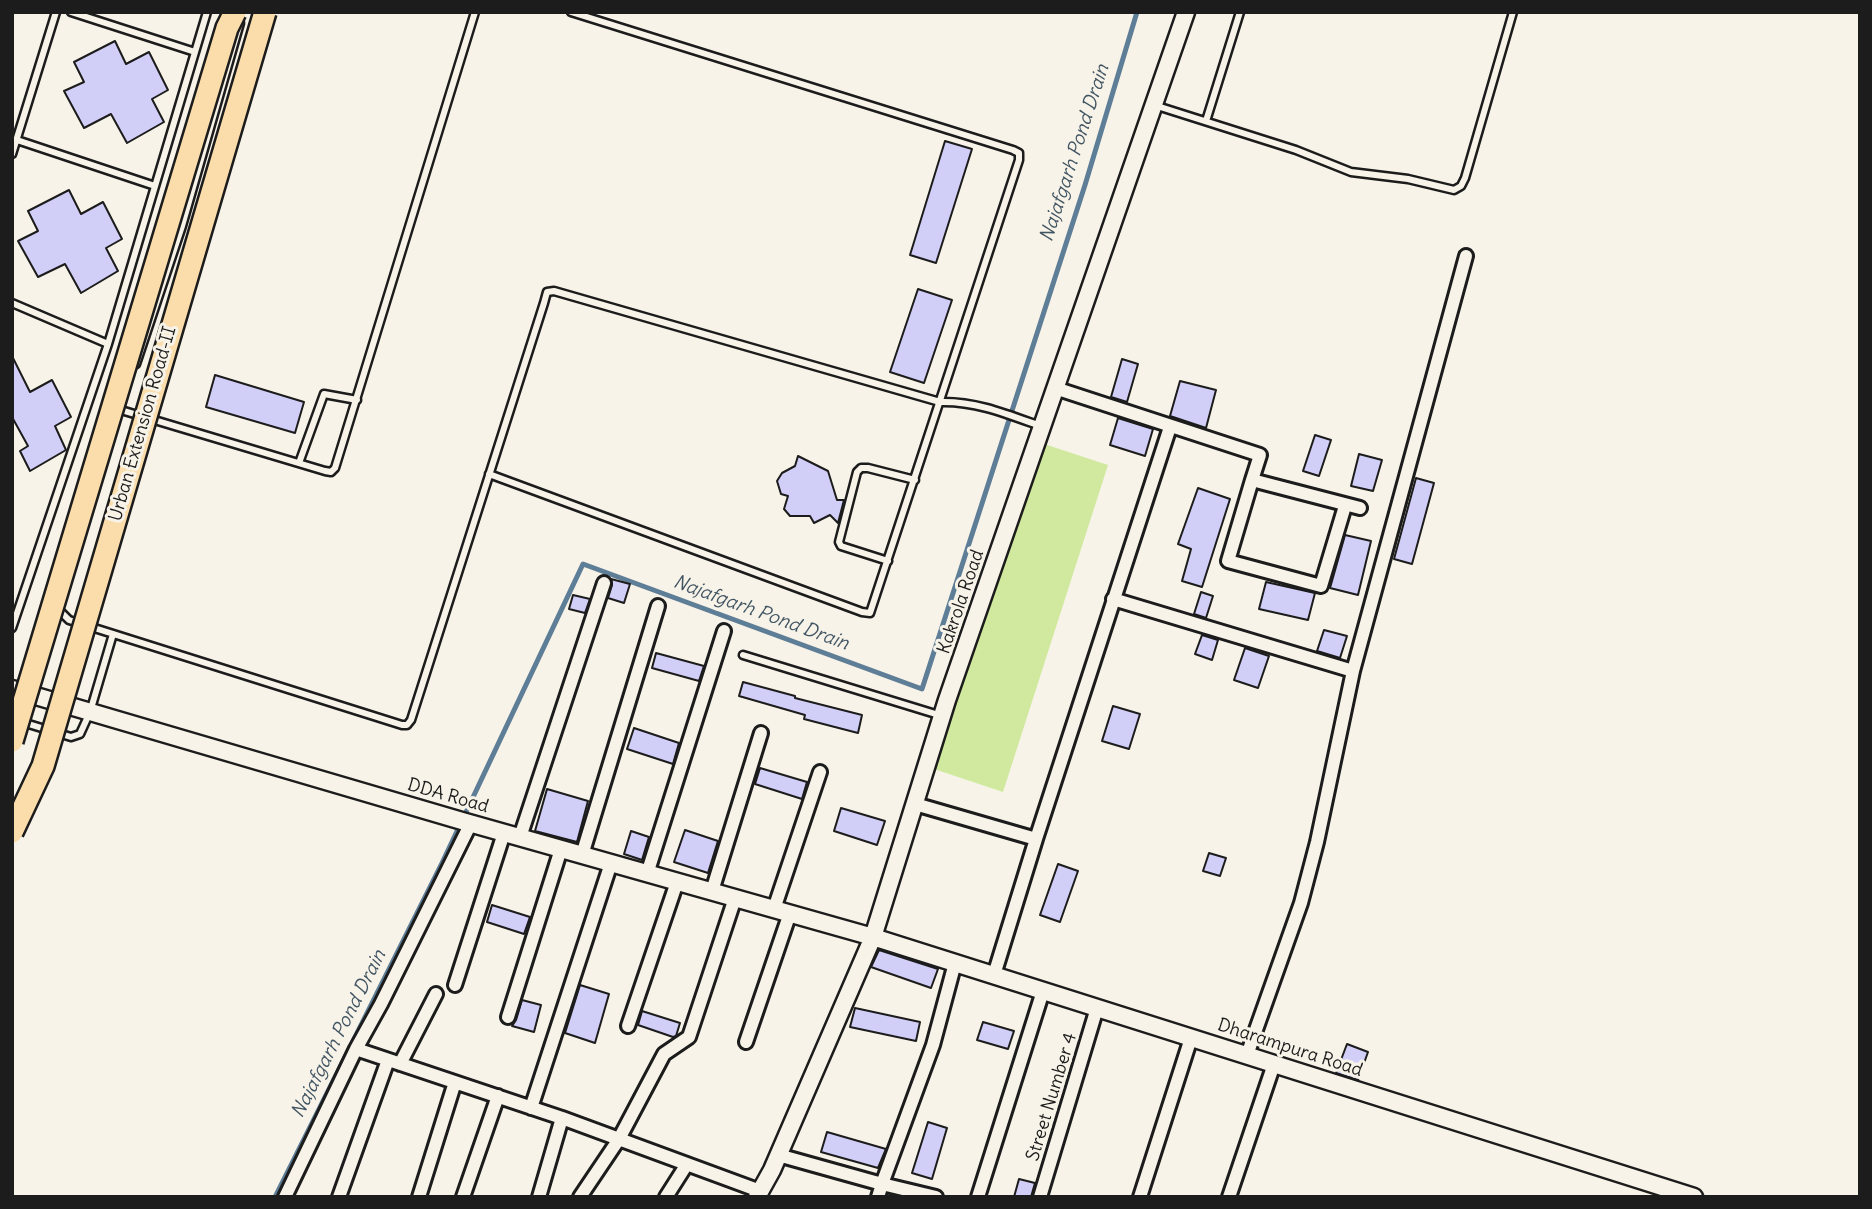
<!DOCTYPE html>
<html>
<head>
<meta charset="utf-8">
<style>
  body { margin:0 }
  #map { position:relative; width:1872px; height:1209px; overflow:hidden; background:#f7f3e8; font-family:Delius,sans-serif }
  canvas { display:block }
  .frame { position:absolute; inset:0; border:14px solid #1c1c1c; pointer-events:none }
</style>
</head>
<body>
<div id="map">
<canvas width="1872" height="1209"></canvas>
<div class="frame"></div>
</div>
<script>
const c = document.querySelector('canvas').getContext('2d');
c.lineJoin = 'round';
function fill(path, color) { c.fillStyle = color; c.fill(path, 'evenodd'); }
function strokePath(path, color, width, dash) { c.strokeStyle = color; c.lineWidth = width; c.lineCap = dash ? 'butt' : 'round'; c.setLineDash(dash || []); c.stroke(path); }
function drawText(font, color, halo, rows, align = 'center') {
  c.font = font + ' Delius,sans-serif'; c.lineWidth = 6; c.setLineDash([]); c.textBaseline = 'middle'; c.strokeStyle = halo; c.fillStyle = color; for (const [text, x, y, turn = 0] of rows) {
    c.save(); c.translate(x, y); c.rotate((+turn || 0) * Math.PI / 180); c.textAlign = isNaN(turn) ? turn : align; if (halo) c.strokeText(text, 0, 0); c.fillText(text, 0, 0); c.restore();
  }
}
const green = new Path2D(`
  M1044 444 1108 465 1003 792 931 768Z`);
const stream = new Path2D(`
  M275 1197 442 863 583 564 922 689 1085 185 1137 12`);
const building = new Path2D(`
  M115 41 126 64 149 52 168 90 152 99 164 122 127 143 111 114 84 128 64 91 84 82 74 62Z
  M945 141 972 149 936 263 910 255Z
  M69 190 81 214 103 202 122 239 106 248 118 271 81 293 65 264 38 277 18 241 38 231 28 211Z
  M918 289 952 300 924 383 890 372Z
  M12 356 30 392 52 380 71 417 55 426 66 450 30 471 20 451 28 446 12 417Z
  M1122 359 1138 364 1127 402 1111 397Z
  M215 375 304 402 295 433 206 407Z
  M1180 381 1216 390 1206 428 1170 416Z
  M1118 418 1153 429 1145 456 1110 445Z
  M1315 435 1331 440 1319 476 1303 471Z
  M1359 454 1382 460 1373 491 1351 486Z
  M798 456 828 471 837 500H844L838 523 830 515 814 523 810 516H790L784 509 788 496 781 494 777 481 782 473 795 466Z
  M1416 478 1434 483 1412 564 1394 559Z
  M1198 488 1230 499 1202 587 1182 581 1191 549 1178 544Z
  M1345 535 1371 541 1358 595 1330 588Z
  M611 579 630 584 624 603 608 598 612 585Z
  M1266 582 1315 593 1308 620 1259 609Z
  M1201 592 1213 596 1206 618 1194 614Z
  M573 595 590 599 585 613 569 609Z
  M1324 630 1347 636 1340 658 1317 651Z
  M1202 635 1218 640 1212 660 1195 654Z
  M1245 648 1269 656 1258 688 1234 680Z
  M656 653 704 666 699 681 652 668Z
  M743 682 795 696V698L862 715 858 733 804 719 805 715 739 696Z
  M1113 706 1140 714 1129 749 1102 741Z
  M634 728 679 743 673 764 627 749Z
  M760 768 807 782 802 799 755 784Z
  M547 789 588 801 577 842 535 831Z
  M841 808 885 821 877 845 834 831Z
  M685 830 718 841 708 873 674 862Z
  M631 831 649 837 642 860 624 854Z
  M1209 853 1226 858 1220 876 1203 871Z
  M1058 864 1078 871 1060 922 1040 915Z
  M492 905 530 917 524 934 487 922Z
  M879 950 938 969 931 988 871 967Z
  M580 985 609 994 595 1043 565 1033Z
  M522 1000 541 1005 534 1032 512 1026 516 1020Z
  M855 1008 920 1022 916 1041 850 1027Z
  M642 1011 680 1023 676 1036 673 1037 638 1025Z
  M983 1022 1014 1031 1008 1049 977 1040Z
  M1347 1044 1368 1052 1358 1080 1336 1073Z
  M928 1122 947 1128 932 1179 912 1173Z
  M827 1132 886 1149 878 1168 821 1152Z
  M1019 1179 1035 1183 1031 1197H1014Z`);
const service = new Path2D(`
  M71 12 195 52
  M1154 105 1296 150 1351 172 1408 179 1454 190 1461 186 1465 178 1513 12
  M1206 121 1240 12
  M17 140 155 186
  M12 154 56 12
  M12 303 108 344
  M136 364 182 226 240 23
  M121 410 325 471 331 472 335 468 475 12
  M299 463 324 394 357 400
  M489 474 862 612 870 613 1019 160V153L1013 150 571 12
  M888 561 841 546 839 542 857 472 861 468H868L915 480
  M59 610 69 620 402 725H407L411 720 544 303 547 292 554 291 940 402C976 401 1007 414 1040 426
  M12 628 108 344 207 12
  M743 655 942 716
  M22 722 71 737 80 734 90 712 113 634`);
const minor = new Path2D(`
  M1055 388 1260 455 1252 480 1360 508
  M1252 480 1228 561 1321 586 1345 506
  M1113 599 1353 671 1466 256
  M915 804 1036 839 1170 427
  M520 837 604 583
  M582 855 658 606
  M647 874 724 631
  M712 891 761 733
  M774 909 820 772
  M994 975 1036 839
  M455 985 504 833
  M508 1017 561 849
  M628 1026 677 882
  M746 1042 790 913
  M356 1049 562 1118 760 1191
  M1247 1055 1301 903 1317 842 1353 671
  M400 1064 436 994
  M531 1108 611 863
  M778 1155 882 1184 933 1045 955 963
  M285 1197 356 1049 381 1004 471 823
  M339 1197 388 1060
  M419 1197 455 1082
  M463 1197 498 1096
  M539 1197 562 1118
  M580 1197 619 1139 664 1054 689 1037 735 898
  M666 1197 687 1164
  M878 1197 882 1184 936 1197
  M978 1197 1043 991
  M1040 1197 1097 1008
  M1140 1197 1191 1038
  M1229 1197 1274 1064`);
const tertiary = new Path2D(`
  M12 689 462 821 873 937 1694 1197
  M757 1197 772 1170 873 937 947 700 1186 12`);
const trunkBridge = new Path2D(`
  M12 741 227 28 235 12
  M12 832 43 766 265 12`);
const streetNames = [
  ["Urban Extension Road-II",143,424,-74],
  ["Kakrola Road",961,602,-71],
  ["DDA Road",448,796,16],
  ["Dharampura Road",1290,1048,18],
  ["Street Number 4",1052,1097,-73]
];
const waterNames = [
  ["Najafgarh Pond Drain",1075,153,-72],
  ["Najafgarh Pond Drain",761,613,20],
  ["Najafgarh Pond Drain",339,1034,-63]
];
fill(green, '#d0e99e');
strokePath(stream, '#5e7d96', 5);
fill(building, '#d1cef7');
strokePath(building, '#1c1c1c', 2);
strokePath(service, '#1c1c1c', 11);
strokePath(minor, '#1c1c1c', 18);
strokePath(tertiary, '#1c1c1c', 21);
strokePath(service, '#f7f3e8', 6);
strokePath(minor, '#f7f3e8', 12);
strokePath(tertiary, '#f7f3e8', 16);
strokePath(trunkBridge, '#1c1c1c', 26, []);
strokePath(trunkBridge, '#faddab', 21);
drawText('18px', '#1c1c1c', '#f7f3e8', streetNames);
drawText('italic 19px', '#425563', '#f7f3e8', waterNames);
</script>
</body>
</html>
